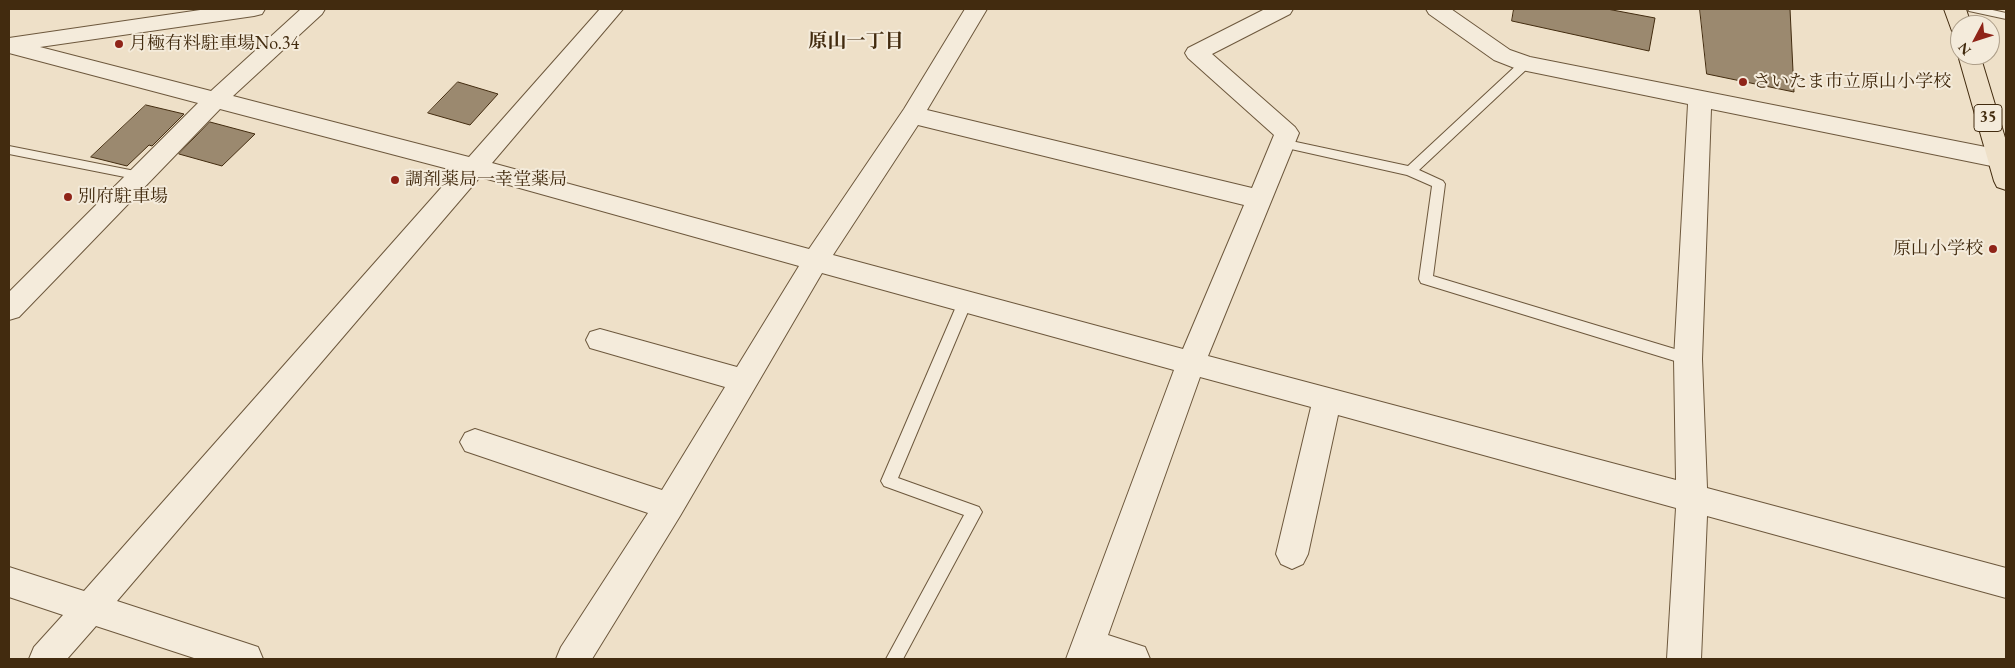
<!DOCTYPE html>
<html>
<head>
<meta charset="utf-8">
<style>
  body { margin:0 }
  #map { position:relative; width:2015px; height:668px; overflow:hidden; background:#eee0c8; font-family:"EB Garamond",serif }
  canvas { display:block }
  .frame { position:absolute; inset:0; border:10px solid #422b0f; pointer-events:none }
  .north { position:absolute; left:1950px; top:15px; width:50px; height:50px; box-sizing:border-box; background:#f4ebdb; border:1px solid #ad9e89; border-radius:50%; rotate:230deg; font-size:14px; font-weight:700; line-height:20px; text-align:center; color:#422b0f }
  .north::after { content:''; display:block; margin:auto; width:18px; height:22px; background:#8f2418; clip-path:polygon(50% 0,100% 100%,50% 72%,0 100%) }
</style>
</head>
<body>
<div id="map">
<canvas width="2015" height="668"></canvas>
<div class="frame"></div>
<div class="north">N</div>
</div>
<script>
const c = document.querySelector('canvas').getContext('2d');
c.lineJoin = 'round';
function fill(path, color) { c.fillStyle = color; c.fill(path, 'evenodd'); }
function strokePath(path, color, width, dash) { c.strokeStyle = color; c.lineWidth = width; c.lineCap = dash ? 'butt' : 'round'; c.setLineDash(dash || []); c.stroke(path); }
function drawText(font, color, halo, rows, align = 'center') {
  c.font = font + ' "EB Garamond","Noto Serif JP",serif'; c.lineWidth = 4; c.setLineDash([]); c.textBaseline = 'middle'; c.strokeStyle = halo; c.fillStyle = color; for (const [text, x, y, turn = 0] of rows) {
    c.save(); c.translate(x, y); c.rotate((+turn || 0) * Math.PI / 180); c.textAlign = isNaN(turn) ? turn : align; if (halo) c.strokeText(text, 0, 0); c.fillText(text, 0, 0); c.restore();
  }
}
const building = new Path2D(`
  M1514 9H1607L1655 18 1649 51 1512 21Z
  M1700 9H1790L1794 92 1707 74Z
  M458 82 498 94 470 125 428 113Z
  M146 105 184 114 152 146 149 145 127 166 91 157Z
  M210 122 255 134 222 166 179 154Z`);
const lane = new Path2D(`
  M1968 9H1988L2006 13V19L1969 11Z
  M1525 60 1529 61 1531 64 1529 67 1419 170 1443 181 1445 184 1433 276 1688 353 1693 355 1695 359 1693 363 1688 365 1421 283 1419 279 1432 186 1407 175 1282 147 1276 143 1282 139 1408 166 1521 61Z
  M9 146 140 172 146 176 140 180 9 154Z
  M965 297 970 298 972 302 898 478 979 507 982 512 903 659H886L964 515 884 486 881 481 958 302 960 298Z`);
const street = new Path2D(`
  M207 9H265L262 14 254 16 40 47 211 91 301 9H325L322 14 233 96 469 157 600 9H623L492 163 809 249 904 109 965 9H987L927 110 1252 188 1274 135 1188 58 1185 53 1188 48 1265 9H1293L1290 14 1212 54 1295 127 1299 133 1208 356 1676 480 1674 359 1688 104 1517 69 1494 60 1429 14 1426 9H1451L1510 50 1530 57 2006 151V169L1711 109 1702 359 1707 488 2006 568V598L1707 516 1701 659H1667L1676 508 1338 415 1308 554 1303 564 1292 569 1281 564 1276 554 1311 407 1200 377 1108 635 1145 647 1150 659H1066L1174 370 822 273 680 516 592 659H556L561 647 648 513 465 451 460 442 465 433 475 429 662 490 725 387 590 348 586 340 590 332 600 329 737 367 799 266 480 177 117 601 246 643 258 647 263 659H197L96 626 67 659H29L34 647 63 615 9 597V567L84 591 456 171 220 109 19 317 9 320V292L198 103 9 53V38ZM918 125 1244 205 1183 349 833 255Z`);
const primary = new Path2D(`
  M1944 9H1966L1971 25H1960V33L1952 31Z
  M1960 51V55H1980L2006 141V190L1997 187 1994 181 1958 55Z`);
const markers = [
  [119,44,5,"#8f2418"],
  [1743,82,5,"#8f2418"],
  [395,180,5,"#8f2418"],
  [68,197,5,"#8f2418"],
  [1993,249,5,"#8f2418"]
];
const shields = [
  [1988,118,28]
];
const shieldNames = [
  ["35",1988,118]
];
const poiNames = [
  ["月極有料駐車場No.34",129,44],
  ["さいたま市立原山小学校",1753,82],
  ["調剤薬局一幸堂薬局",405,180],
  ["別府駐車場",78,197],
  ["原山小学校",1983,249,"right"]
];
const neighbourhoodNames = [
  ["原山一丁目",856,42]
];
fill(building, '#9b896f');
strokePath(building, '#422b0f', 1);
strokePath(lane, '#6d583d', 2);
strokePath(street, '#6d583d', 2);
strokePath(primary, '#422b0f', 2);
fill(lane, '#f4ebdb');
fill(street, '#f4ebdb');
fill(primary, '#eee0c8');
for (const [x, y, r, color] of markers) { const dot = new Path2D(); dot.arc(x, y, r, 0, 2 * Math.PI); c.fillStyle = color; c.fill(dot); strokePath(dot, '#f4ebdb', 2); }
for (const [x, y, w] of shields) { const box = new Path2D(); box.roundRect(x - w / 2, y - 13.5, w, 27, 4); c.fillStyle = '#f4ebdb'; c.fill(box); strokePath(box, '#422b0f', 1); }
drawText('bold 16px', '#422b0f', null, shieldNames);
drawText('18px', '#422b0f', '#f4ebdb', poiNames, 'left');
drawText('bold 19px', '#422b0f', '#f4ebdb', neighbourhoodNames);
</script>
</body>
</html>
